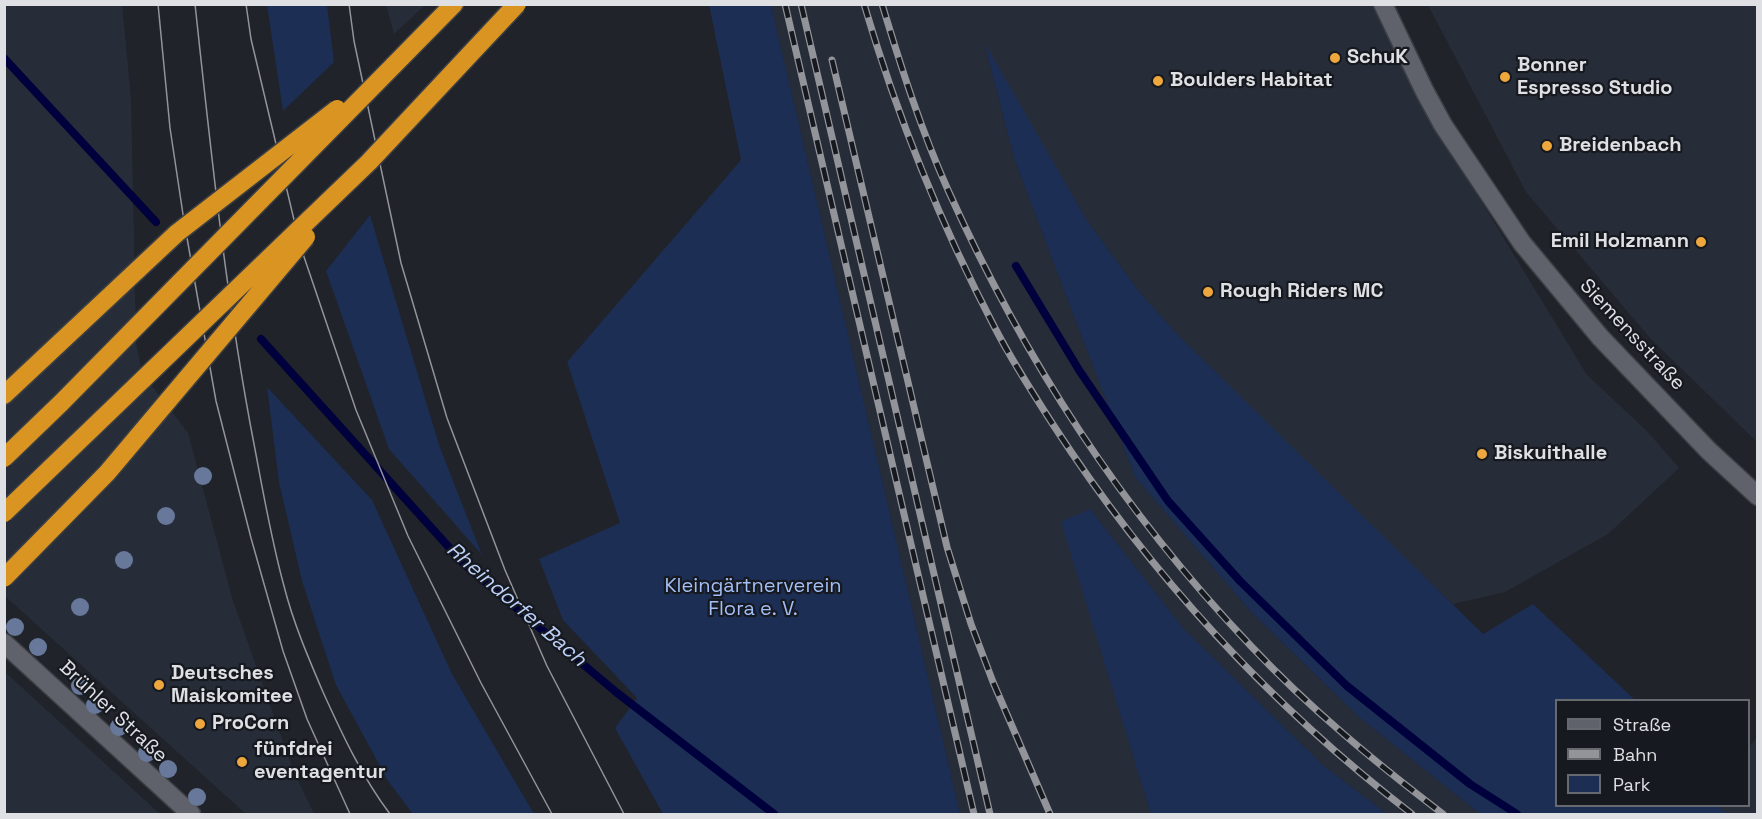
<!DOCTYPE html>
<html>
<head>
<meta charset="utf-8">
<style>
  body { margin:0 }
  #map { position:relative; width:1762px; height:819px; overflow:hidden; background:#202329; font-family:"Space Grotesk",sans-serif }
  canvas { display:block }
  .frame { position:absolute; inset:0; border:6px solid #dee0e4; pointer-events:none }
  .legend { position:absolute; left:1555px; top:699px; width:195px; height:108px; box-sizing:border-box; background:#16191f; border:2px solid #66696e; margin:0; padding:8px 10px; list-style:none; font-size:18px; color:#dee0e4 }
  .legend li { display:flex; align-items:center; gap:12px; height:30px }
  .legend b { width:30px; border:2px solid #66696e }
</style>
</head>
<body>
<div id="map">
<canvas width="1762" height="819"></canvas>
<div class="frame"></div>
<ul class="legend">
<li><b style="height:8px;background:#5f626a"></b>Straße</li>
<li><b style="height:8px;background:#929499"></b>Bahn</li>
<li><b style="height:16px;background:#1c2e54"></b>Park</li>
</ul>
</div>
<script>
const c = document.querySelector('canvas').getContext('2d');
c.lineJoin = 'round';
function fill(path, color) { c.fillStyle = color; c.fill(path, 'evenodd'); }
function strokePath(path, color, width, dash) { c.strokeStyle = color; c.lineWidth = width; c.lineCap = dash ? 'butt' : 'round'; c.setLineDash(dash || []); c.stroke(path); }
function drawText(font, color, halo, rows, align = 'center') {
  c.font = font + ' "Space Grotesk",sans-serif'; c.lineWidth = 4.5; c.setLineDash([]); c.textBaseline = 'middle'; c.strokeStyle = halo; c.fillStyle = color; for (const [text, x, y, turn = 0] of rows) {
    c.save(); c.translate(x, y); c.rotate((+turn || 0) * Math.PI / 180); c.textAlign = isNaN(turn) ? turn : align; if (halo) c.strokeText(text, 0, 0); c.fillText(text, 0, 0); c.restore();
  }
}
const built = new Path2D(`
  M386 4H425V5L394 34Z
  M4 5H122L131 98 136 343 142 373 188 433 232 598 293 770 314 814H246L5 596Z
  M771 5H1372L1433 122 1587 375 1647 431 1679 468 1608 534 1505 592 1453 604 1383 538 1175 332 1138 290 1088 222 985 46 1015 161 1135 477 1251 612 1359 717 1480 814H1387L1324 766 1184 629 1090 509 1062 523 1151 814H960Z
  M1428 5H1757V442L1651 339 1526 192Z
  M5 672 160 814H5Z
  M1757 737V814H1728L1717 806H1748L1749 747Z`);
const green = new Path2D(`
  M267 5H327L334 62 283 111Z
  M709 5H771L960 814H663L615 728 637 698 563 620 539 559 620 523 567 362 741 160Z
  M984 42 1088 222 1138 290 1175 332 1483 634 1533 604 1635 700H1556V806H1717L1728 814H1480L1359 717 1251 612 1135 477 1015 161Z
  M370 215 439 445 482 555 389 449 326 271Z
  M267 387 372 500 452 674 534 814H413L388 781 336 685 302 581 279 482Z
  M1090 509 1184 629 1324 766 1387 814H1151L1061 522Z`);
const stream = new Path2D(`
  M4 58 156 222
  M1016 266 1079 370 1168 501 1240 581 1347 686 1470 784 1517 814
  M261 339 465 565 616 692 774 814`);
const street = new Path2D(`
  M1383 4 1424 90 1443 125 1522 243 1600 337 1709 451 1758 496`);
const secondary = new Path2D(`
  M4 643 191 814`);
const highway = new Path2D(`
  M393 66 454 4
  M4 395 177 233`);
const tram = new Path2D(`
  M158 4 170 128 184 221 216 401 251 538 283 651 307 719 350 814
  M195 4C211 152 226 299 254 444 263 491 271 539 284 586 293 622 308 657 323 692 342 734 362 777 390 814
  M246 4 251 39 300 245 356 410 408 536 481 683 552 814
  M349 4 354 41 401 263 447 418 505 570 547 666 624 814`);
const rail = new Path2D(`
  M785 4 974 814
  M801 4 990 814
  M864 4C897 116 941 225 995 328 1012 361 1032 392 1052 423 1149 573 1271 706 1412 814
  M882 4C901 67 921 130 948 190 1025 361 1121 509 1250 645 1309 708 1375 762 1443 814
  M832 60 947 547 971 624 993 682 1050 814`);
const highwayBridge = new Path2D(`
  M177 233 337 109
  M4 458 61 403 393 66
  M4 513 369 162 517 4
  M4 578 107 473 306 237`);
const trees = [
  [203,476],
  [166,516],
  [124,560],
  [80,607],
  [15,627],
  [38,647],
  [80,686],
  [95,705],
  [119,727],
  [147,753],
  [168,769],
  [197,797]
];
const markers = [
  [1335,58,6,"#eea73d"],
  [1505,77,6,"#eea73d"],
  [1158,81,6,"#eea73d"],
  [1547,146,6,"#eea73d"],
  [1701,242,6,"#eea73d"],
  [1208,292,6,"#eea73d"],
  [1482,454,6,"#eea73d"],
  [159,685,6,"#eea73d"],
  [200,724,6,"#eea73d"],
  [242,762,6,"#eea73d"]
];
const poiNames = [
  ["SchuK",1347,58],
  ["Bonner",1517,66],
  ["Espresso Studio",1517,89],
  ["Boulders Habitat",1170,81],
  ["Breidenbach",1559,146],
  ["Emil Holzmann",1689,242,"right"],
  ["Rough Riders MC",1220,292],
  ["Biskuithalle",1494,454],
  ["Deutsches",171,674],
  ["Maiskomitee",171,697],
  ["ProCorn",212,724],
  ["fünfdrei",254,750],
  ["eventagentur",254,773]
];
const streetNames = [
  ["Siemensstraße",1632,335,47],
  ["Brühler Straße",113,712,43]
];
const parkNames = [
  ["Kleingärtnerverein",753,587],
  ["Flora e. V.",753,610]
];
const waterNames = [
  ["Rheindorfer Bach",516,605,41]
];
fill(built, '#272d38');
fill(green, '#1c2e54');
strokePath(stream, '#00003d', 8);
strokePath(street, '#3c3f44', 21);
strokePath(secondary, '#3c3f44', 21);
strokePath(highway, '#3c3f44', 21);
strokePath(street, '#5f626a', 18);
strokePath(secondary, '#5f626a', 18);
strokePath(highway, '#da9421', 18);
strokePath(tram, '#929499', 1.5);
strokePath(rail, '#929499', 7);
strokePath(rail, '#16191f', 4.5, [14]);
strokePath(highwayBridge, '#3c3f44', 21, []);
strokePath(highwayBridge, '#da9421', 18);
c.fillStyle = '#67789a';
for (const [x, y] of trees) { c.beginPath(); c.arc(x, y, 9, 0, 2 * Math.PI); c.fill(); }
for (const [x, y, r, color] of markers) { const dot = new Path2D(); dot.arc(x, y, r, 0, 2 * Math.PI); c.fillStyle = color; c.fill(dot); strokePath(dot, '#16191f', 2); }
drawText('bold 20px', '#dee0e4', '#16191f', poiNames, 'left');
drawText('20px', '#dee0e4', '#16191f', streetNames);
drawText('20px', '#a1bef7', '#16191f', parkNames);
drawText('italic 21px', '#bdd0f7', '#16191f', waterNames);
</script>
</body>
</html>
